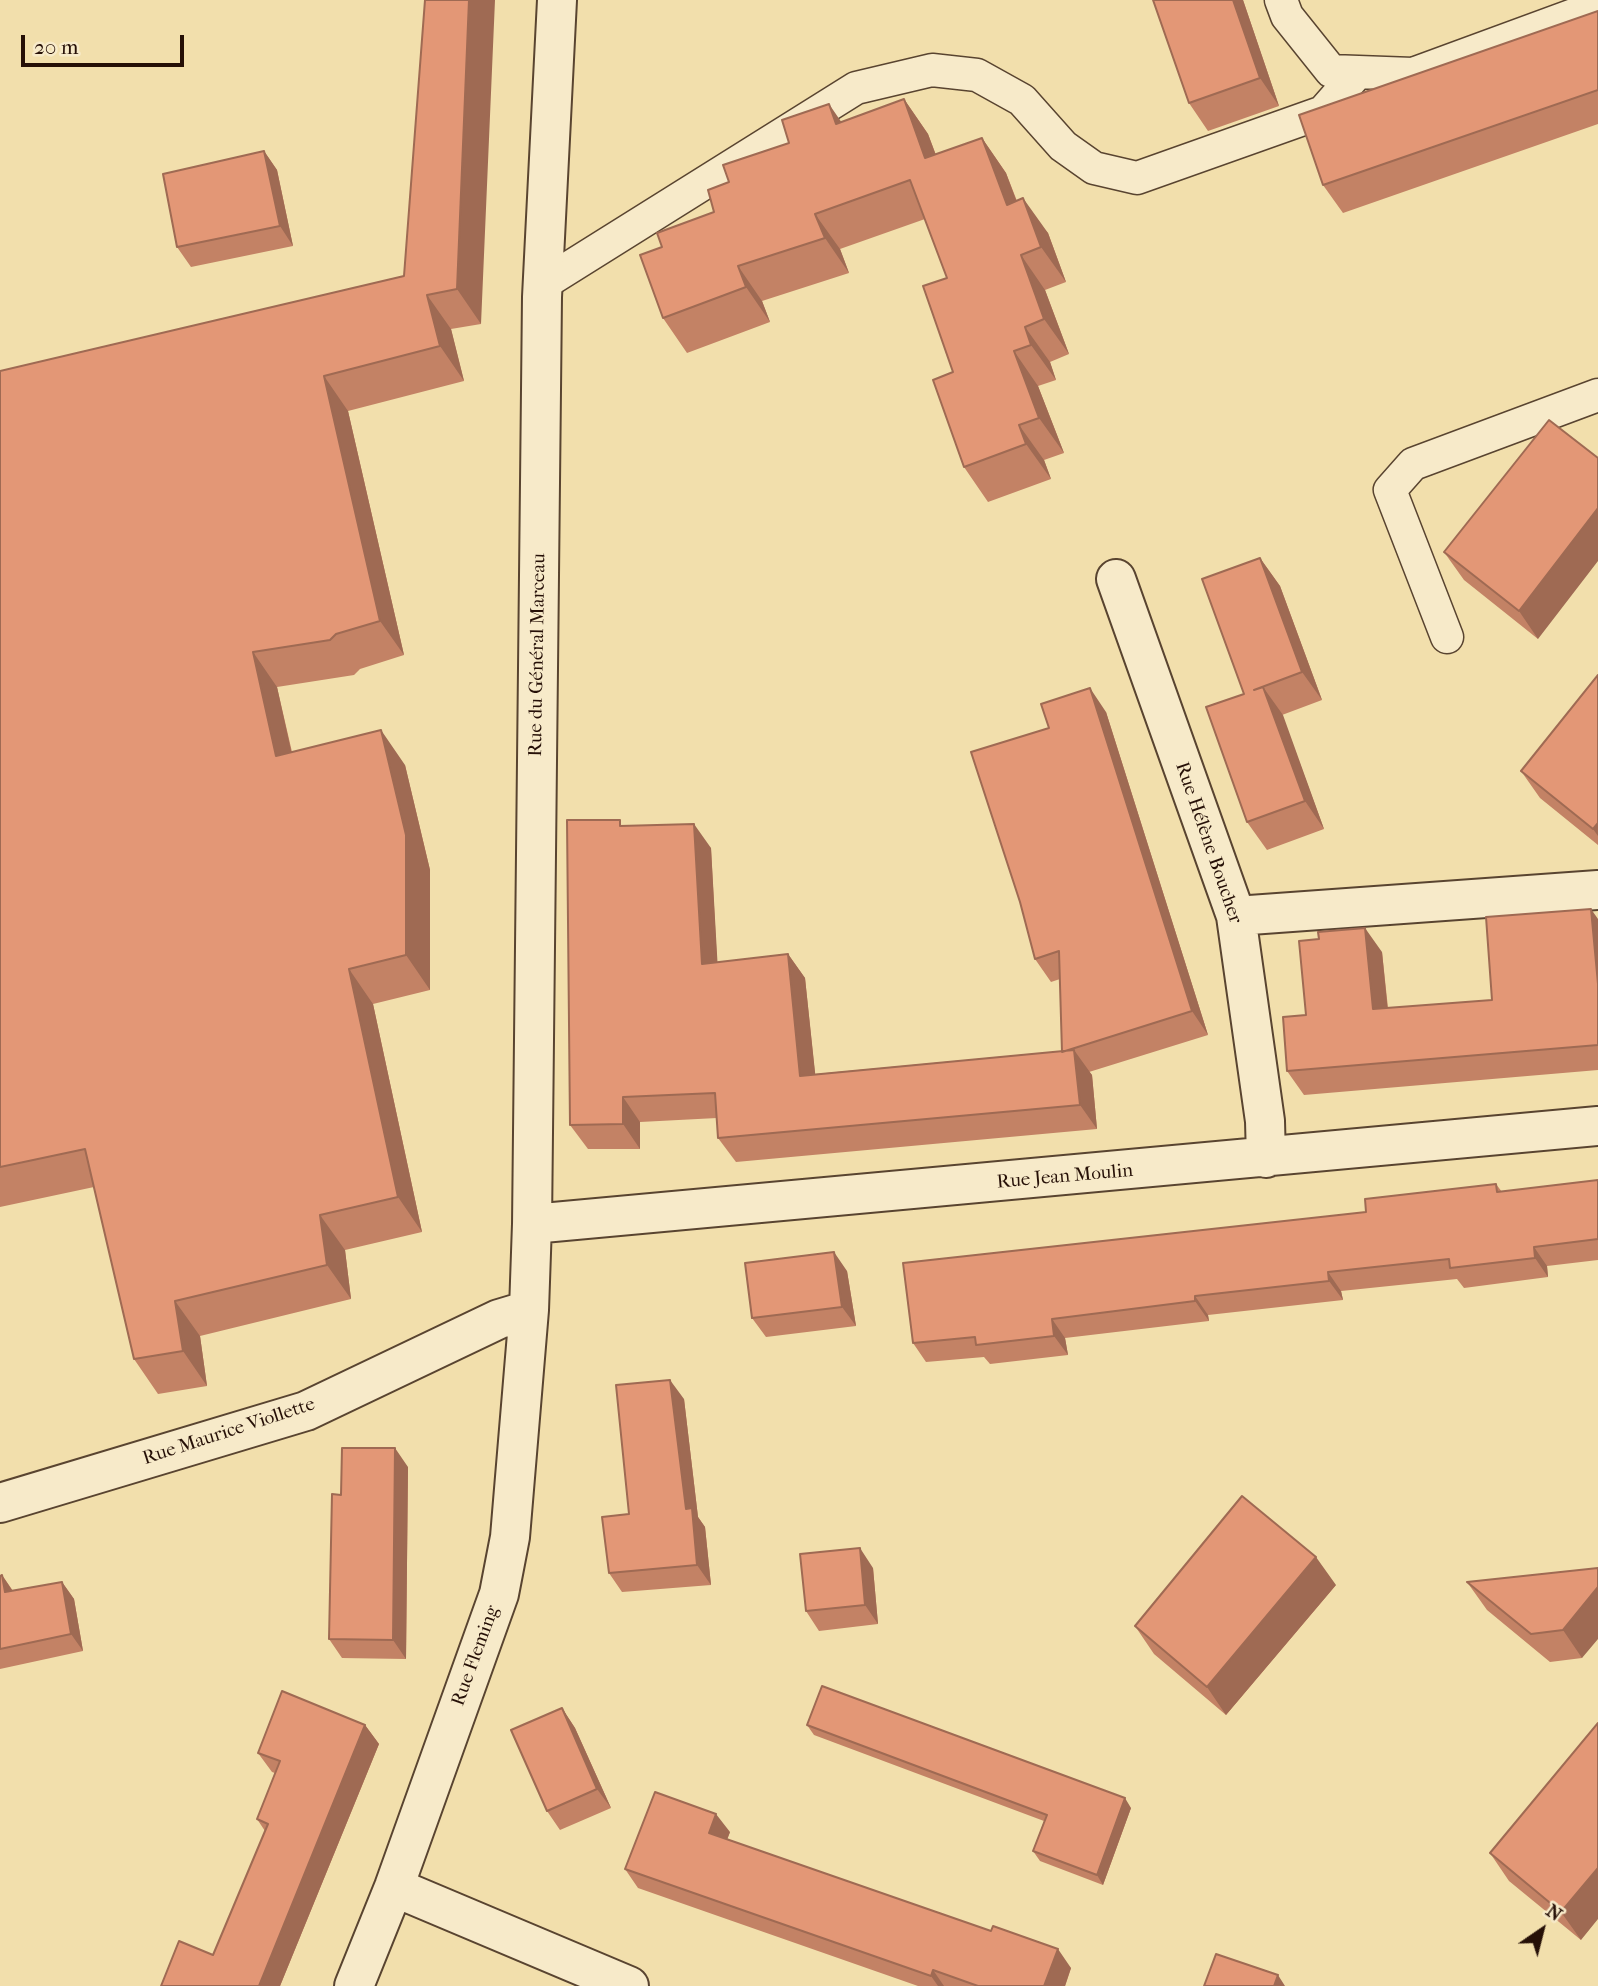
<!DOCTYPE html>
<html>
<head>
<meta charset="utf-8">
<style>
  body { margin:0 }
  #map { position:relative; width:1598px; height:1986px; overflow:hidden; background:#f2dfac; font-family:"IM FELL French Canon",serif }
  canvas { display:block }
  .north { position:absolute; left:1507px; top:1895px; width:70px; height:70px; -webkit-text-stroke:5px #f7eac9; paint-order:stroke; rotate:35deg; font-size:19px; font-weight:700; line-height:28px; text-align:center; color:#261007 }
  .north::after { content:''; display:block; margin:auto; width:24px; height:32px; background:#261007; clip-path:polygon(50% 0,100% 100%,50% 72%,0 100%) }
  .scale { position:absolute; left:21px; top:35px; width:163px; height:32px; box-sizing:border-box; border:4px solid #261007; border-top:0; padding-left:9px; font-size:21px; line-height:24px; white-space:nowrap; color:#261007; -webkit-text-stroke:5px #f7eac9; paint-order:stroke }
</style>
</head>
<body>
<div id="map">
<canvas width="1598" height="1986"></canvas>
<div class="north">N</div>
<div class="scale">20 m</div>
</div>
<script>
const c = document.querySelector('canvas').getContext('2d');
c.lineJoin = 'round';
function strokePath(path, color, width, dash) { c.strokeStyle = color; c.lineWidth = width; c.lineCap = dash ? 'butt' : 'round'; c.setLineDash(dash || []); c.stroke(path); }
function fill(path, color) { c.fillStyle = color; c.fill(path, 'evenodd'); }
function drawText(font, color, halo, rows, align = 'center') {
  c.font = font + ' "IM FELL French Canon",serif'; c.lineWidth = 7; c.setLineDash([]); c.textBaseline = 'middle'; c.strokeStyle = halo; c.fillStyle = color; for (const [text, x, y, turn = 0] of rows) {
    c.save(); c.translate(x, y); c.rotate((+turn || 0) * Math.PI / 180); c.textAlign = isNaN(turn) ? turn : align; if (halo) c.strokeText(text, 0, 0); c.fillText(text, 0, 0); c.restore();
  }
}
const lane = new Path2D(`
  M1281 0 1287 16 1331 71 1413 74 1598 6
  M543 284 856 88 932 70 977 75 1022 100 1063 146 1094 168 1137 178 1323 112 1358 72
  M1447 637 1390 490 1413 464 1598 395`);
const street = new Path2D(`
  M1116 579 1236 916 1265 1121 1266 1158
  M1236 916 1598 890
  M532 1224 1598 1126
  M0 1503 306 1411 499 1319 529 1310
  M394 1887 629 1986
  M354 1986 394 1887 499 1594 510 1537 529 1310 532 1224 542 297 557 0`);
const wall = new Path2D(`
  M425 0 481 324 451 329 464 381 348 411 404 655 360 669 354 675 277 687 292 752 405 765 430 870V990L373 1004 422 1232 345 1250 351 1299 200 1336 207 1386 158 1394 134 1359 94 1187 0 1207V371L404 276Z
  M1153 0H1243L1279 106 1208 131 1189 103Z
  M1598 11V124L1343 213 1323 185Z
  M904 99 928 134 936 155 982 138 1006 173 1017 201 1048 233 1066 282 1045 290 1069 354 1050 362 1056 380 1038 386 1064 453 1044 460 1051 479 988 502 964 467 953 372 947 278 925 219 840 249 849 273 762 301 770 322 687 353 663 318 662 247 714 212 729 182 789 143 841 122Z
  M264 151 277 170 293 246 191 267 177 247Z
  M1549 420 1538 639 1464 580 1444 552Z
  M1260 558 1280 586 1322 700 1282 715 1324 829 1267 850 1247 822 1244 694Z
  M1598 675V845L1540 798 1521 771Z
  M1106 712 1208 1035 1089 1072 1092 1075 1097 1129 736 1162 718 1138 717 1118 640 1122V1149H588L570 1125 625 826 711 848 717 962 788 954 805 978 815 1074 1062 1051 1060 979 1051 982 1035 959Z
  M1598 919V1070L1304 1095 1287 1071 1306 1015 1382 952 1388 1008 1492 1000Z
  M1598 1180V1260L1547 1266 1548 1277 1464 1288 1457 1279 1341 1291 1343 1300 1208 1315 1209 1321 1065 1338 1068 1355 990 1364 984 1357 926 1362 913 1343 1366 1212 1496 1184 1502 1192Z
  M847 1271 856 1326 766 1337 752 1318Z
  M684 1399 698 1517 705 1527 711 1585 622 1592 609 1573 629 1514Z
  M408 1467 406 1659 342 1658 329 1639Z
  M873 1568 878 1624 819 1631 806 1611Z
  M1598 1568 1582 1658 1550 1662 1487 1610 1467 1582Z
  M2 1575 13 1591 62 1582 74 1599 83 1651 0 1669V1576Z
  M1336 1585 1226 1715 1154 1654 1135 1626Z
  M562 1708 575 1728 611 1808 560 1830 547 1811Z
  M1598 1723 1581 1940 1509 1881 1490 1853Z
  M365 1725 379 1744 280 1986H161L213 1955 265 1831 257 1819 275 1773 272 1772 258 1753Z
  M807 1725 1131 1808 1103 1885 1040 1861 1033 1851 1044 1821 814 1735Z
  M730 1832 727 1840 1071 1968 1065 1986H918L638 1888 625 1869Z`);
const shadedWall = new Path2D(`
  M469 0H495L481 324 457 289Z
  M1233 0H1243L1279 106 1260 78Z
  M904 99 928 134 950 193 925 158Z
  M829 104 853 139 836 124Z
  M982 138 1006 173 1031 240 1007 205Z
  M264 151 277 170 293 246 280 226Z
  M1023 198 1048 233 1066 282 1041 247Z
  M815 214 840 249 849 273 825 238Z
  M1021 255 1045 290 1069 354 1044 319Z
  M738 266 762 301 770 322 746 287Z
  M427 295 451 329 464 381 440 346Z
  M1025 327 1050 362 1056 380 1031 345Z
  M1014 351 1038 386 1064 453 1039 418Z
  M324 376 348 411 404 655 380 621Z
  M1019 425 1044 460 1051 479 1026 444Z
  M1598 508V561L1538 639 1519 611Z
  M1260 558 1280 586 1322 700 1302 672Z
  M253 652 277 687 300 791 276 756Z
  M1263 687 1283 715 1324 829 1305 801Z
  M1090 688 1106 712 1208 1035 1192 1011Z
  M381 730 405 765 430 870V990L406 955Z
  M1598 823V836L1593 829Z
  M694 824 711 848 719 989 702 964Z
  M1591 909 1598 919V984Z
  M1365 928 1382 952 1390 1033 1373 1009Z
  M788 954 805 978 818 1100 800 1076Z
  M349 969 373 1004 422 1232 398 1197Z
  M1074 1050 1092 1075 1097 1129 1080 1105Z
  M623 1097 640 1122V1149L623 1124Z
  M320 1215 345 1250 351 1299 327 1265Z
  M1534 1247 1547 1266 1548 1277 1535 1258Z
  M834 1252 847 1271 856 1326 842 1307Z
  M1328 1272 1341 1291 1343 1300 1329 1281Z
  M1195 1296 1208 1315 1209 1321 1195 1301Z
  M175 1301 200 1336 207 1386 183 1351Z
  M1052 1319 1065 1338 1068 1355 1054 1336Z
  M670 1380 684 1399 698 1517 705 1527 711 1585 697 1565 686 1509Z
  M395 1448 408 1467 406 1659 393 1640Z
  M860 1548 873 1568 878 1624 865 1605Z
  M1316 1557 1336 1585 1226 1715 1207 1687Z
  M2 1575 14 1593 5 1592Z
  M62 1582 74 1599 83 1651 71 1634Z
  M1598 1587V1639L1582 1658 1563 1630Z
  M562 1708 575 1728 611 1808 597 1789Z
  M365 1725 379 1744 280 1986H259Z
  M1125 1798 1131 1808 1103 1885 1097 1875Z
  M716 1814 730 1832 722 1852 709 1833Z
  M1598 1868V1919L1581 1940 1561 1912Z
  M1058 1949 1071 1968 1065 1986H1044Z
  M933 1970 944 1986H938L931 1976Z
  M1278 1975 1285 1986H1274Z`);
const building = new Path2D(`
  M425 0H469L457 289 427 295 440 346 324 376 380 621 336 634 330 640 253 652 276 756 381 730 406 835V955L349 969 398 1197 320 1215 327 1265 175 1301 183 1351 134 1359 85 1149 0 1167V371L404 276Z
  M1153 0H1233L1260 78 1189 103Z
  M1598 11V90L1323 185 1299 115Z
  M904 99 925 158 982 138 1007 205 1023 198 1041 247 1021 255 1044 319 1025 327 1031 345 1014 351 1039 418 1019 425 1026 444 964 467 933 380 953 372 923 286 947 278 910 180 815 214 825 238 738 266 746 287 663 318 640 255 662 247 657 233 714 212 708 190 729 182 723 165 789 143 782 120 829 104 836 124Z
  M264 151 280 226 177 247 163 174Z
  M1549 420 1598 458V508L1519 611 1444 552Z
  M1260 558 1302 672 1254 690 1263 687 1305 801 1247 822 1206 707 1244 694 1202 579Z
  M1598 675V823L1593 829 1521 771Z
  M1090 688 1192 1011 1062 1052 1059 951 1035 959 1020 902 971 752 1049 728 1041 704Z
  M567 820H620V826L694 824 702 964 788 954 800 1076 1074 1050 1080 1105 718 1138 715 1093 623 1097V1124L570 1125Z
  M1591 909 1598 984V1045L1287 1071 1283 1017 1306 1015 1299 941 1319 939 1318 932 1365 928 1373 1009 1492 1000 1486 917Z
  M1598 1180V1239L1534 1247 1535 1258 1450 1268 1449 1259 1328 1272 1329 1281 1195 1296V1301L1052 1319 1054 1336 976 1345 975 1337 913 1343 903 1263 1366 1212 1365 1199 1496 1184 1497 1192Z
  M834 1252 842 1307 752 1318 745 1263Z
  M670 1380 686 1509 692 1508 697 1565 609 1573 602 1517 629 1514 616 1385Z
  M342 1448H395L393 1640 329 1639 332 1494 341 1495Z
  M1242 1496 1316 1557 1207 1687 1135 1626Z
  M860 1548 865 1605 806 1611 800 1554Z
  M1598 1568V1587L1563 1630 1531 1634 1467 1582Z
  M2 1575 5 1592 62 1582 71 1634 0 1649V1576Z
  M822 1686 1125 1798 1097 1875 1033 1851 1047 1815 807 1725Z
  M282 1691 365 1725 259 1986H161L179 1941 213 1955 268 1824 257 1819 280 1761 258 1753Z
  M562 1708 597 1789 547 1811 511 1730Z
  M1598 1723V1868L1561 1912 1490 1853Z
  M655 1792 716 1814 709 1833 991 1931 993 1926 1058 1949 1044 1986H978L933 1970 931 1976 625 1869Z
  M1216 1954 1278 1975 1274 1986H1204Z`);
const streetNames = [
  ["Rue du Général Marceau",538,655,-89],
  ["Rue Hélène Boucher",1208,843,71],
  ["Rue Jean Moulin",1065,1177,-5],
  ["Rue Maurice Viollette",229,1432,-18],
  ["Rue Fleming",476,1656,-70]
];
strokePath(lane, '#594430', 35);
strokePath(street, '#594430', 42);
strokePath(lane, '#f7eac9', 32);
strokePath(street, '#f7eac9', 38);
fill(wall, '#c38265');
fill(shadedWall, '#9f6a53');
fill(building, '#e39776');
strokePath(building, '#9f6a53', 2);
drawText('19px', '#261007', '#f7eac9', streetNames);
</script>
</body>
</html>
